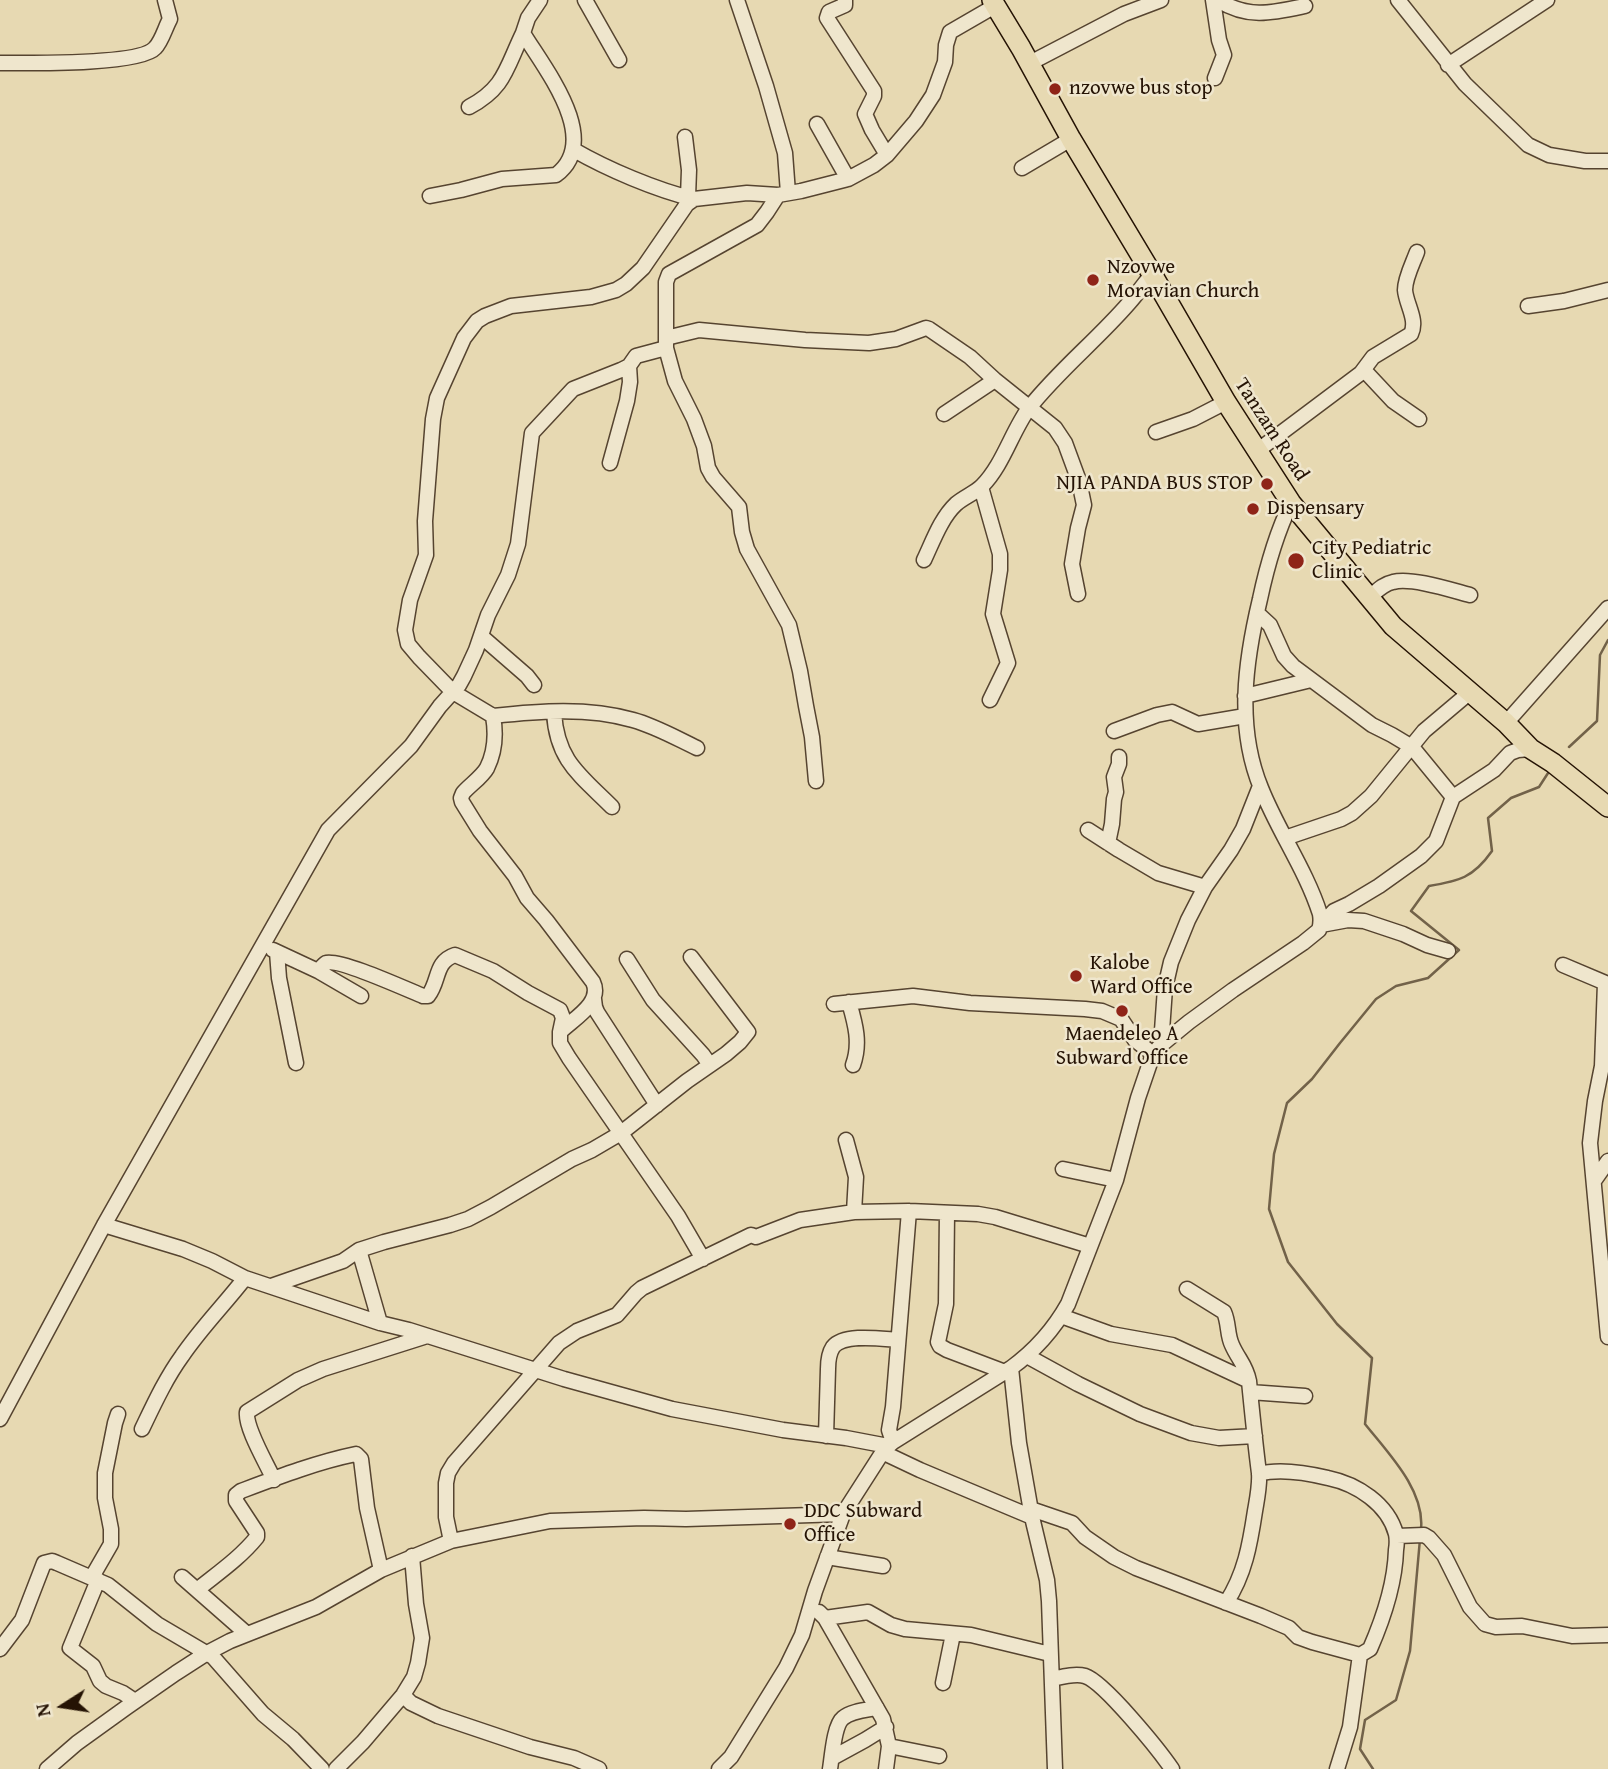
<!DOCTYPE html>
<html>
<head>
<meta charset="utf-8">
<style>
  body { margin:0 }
  #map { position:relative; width:1608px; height:1769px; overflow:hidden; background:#e7d9b2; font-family:"Gentium Book Plus",serif }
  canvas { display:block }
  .north { position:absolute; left:28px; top:1671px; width:70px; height:70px; -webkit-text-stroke:5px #efe6cd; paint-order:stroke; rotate:258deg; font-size:19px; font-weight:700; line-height:28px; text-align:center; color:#251304 }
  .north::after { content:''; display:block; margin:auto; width:24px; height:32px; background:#251304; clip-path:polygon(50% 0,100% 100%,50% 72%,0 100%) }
</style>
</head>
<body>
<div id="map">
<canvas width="1608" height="1769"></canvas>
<div class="north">N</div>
</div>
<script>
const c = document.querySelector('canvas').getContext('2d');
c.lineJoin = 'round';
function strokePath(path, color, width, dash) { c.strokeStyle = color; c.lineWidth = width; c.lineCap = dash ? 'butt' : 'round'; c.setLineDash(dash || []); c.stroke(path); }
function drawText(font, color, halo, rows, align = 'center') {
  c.font = font + ' "Gentium Book Plus",serif'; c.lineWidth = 5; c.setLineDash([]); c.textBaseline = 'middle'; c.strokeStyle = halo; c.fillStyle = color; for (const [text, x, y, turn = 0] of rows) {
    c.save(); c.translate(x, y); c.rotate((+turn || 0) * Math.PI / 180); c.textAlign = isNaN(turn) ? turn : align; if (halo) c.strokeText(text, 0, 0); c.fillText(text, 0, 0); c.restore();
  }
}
const stream = new Path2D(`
  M1569 747 1597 721 1600 655 1608 640
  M1421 1529C1425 1490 1388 1453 1365 1424L1372 1358 1337 1324 1288 1262 1269 1209 1274 1154 1287 1103 1312 1079 1340 1043 1376 999 1396 986 1428 978 1459 950 1411 911 1429 886C1459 881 1473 878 1492 851L1488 818 1511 798 1539 787 1550 770
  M1373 1769 1360 1749 1365 1720 1396 1700 1410 1651 1420 1539`);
const minor = new Path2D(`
  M585 0 619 60
  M737 0 766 86 785 153 788 193
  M845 0V5L829 12 827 18 874 91V96L865 114 872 130 887 155
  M1213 0 1219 40 1224 55 1215 78
  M1218 0C1248 19 1272 13 1305 6
  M1398 0 1465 84 1528 145 1549 155 1585 161H1608
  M0 63C27 63 140 65 155 48 162 41 165 28 170 19L165 0
  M1030 63 1124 14 1161 0
  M1448 65 1547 0
  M469 107C505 88 506 68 523 33
  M817 124 848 179
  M685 137 689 170 688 197
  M574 150C607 169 656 190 694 199
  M1022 168 1071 139
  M778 195 767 212 757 225 669 274 666 282V348L675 381 694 419 704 446 708 468 713 477 739 507 742 532 747 549 789 625 800 671 806 706 812 737 816 781
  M430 196 461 190 502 179 556 175C603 140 544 68 523 33L528 18 540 0
  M1528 306 1564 301 1608 290
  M666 338 699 330 805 340 869 343 896 339 926 328 929 329 970 357 995 380 1055 428 1065 443 1079 481 1084 505 1078 528 1072 564 1078 594
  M1364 370 1393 401 1419 419
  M944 414 995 380
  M1156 432 1193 419 1226 402
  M1257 451 1361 373 1373 357 1411 334C1418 320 1406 304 1405 290 1405 278 1413 263 1417 252
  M610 463 627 401 630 382 629 366
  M981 487 1000 554V570L993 614 1008 663 990 700
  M924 560C933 541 941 518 956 504 964 497 975 493 982 486 1003 465 1012 431 1029 408 1059 370 1097 340 1129 303 1137 294 1144 284 1152 274
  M1370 597C1377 591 1383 584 1393 582 1411 577 1451 590 1470 595
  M1257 613 1270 625 1284 656 1293 666 1372 725 1392 735 1412 747 1453 797
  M481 636 527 676 534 685
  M1245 696 1311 680
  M554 713C557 761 580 775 612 807
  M493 716C539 711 588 707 633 720 655 726 676 738 697 748
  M1506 723 1608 608
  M1114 731 1157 715 1172 712 1198 724 1245 716
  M1088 830 1119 850 1158 873 1205 887
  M1285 838 1341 819 1352 813 1371 796 1424 731 1469 693
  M1108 843 1112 824 1114 799 1116 792 1114 777 1119 764V757
  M1321 925 1334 911 1349 904 1379 886 1421 856 1436 841 1453 797 1494 770 1510 753 1518 750 1531 749
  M1321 925 1348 920 1364 921 1403 934 1427 945 1448 951
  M273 950 318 971 361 996
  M277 952 279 978 296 1063
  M627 959 653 1000 703 1055 710 1065
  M1563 965 1608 984
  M318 971C320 969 324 964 326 963 338 958 408 990 423 996H428C440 981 434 962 455 955L493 971 528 993 560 1010 563 1018 560 1032
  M1605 983 1602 1066 1595 1101 1590 1143 1608 1337
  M594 999 595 1007 597 1012 657 1105
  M849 1002C855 1023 861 1043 853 1065
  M834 1004 913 996 970 1003 1085 1009 1102 1011 1121 1019 1135 1040 1153 1054
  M1161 1045 1165 988 1171 962 1188 920 1205 887 1231 850 1243 829 1260 786
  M846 1140 856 1177 854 1212
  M1063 1169 1116 1180
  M1594 1181 1608 1161
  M947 1213 946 1304 938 1342 940 1346 947 1350 1005 1372
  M104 1225 183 1249 212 1261 245 1278 380 1323 409 1330 564 1379 672 1409 783 1430 846 1438 888 1446
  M359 1250 380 1323
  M703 1259 678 1216 569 1058 560 1043V1032C573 1019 603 1003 593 982L546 920 527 898 515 876 480 831 462 802 461 798 463 793C470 785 482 777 487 768 495 752 496 733 493 716L453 692 419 657 408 644 405 630 410 600 426 555 425 521 433 419 437 398 464 338 477 321 485 316 511 306 591 297 616 290 626 284 643 268 687 204 694 199 747 193 778 195 801 191 848 179 874 165 887 155 916 121 933 95 945 62 946 45 950 32 995 6
  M271 1286 343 1261 359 1250 384 1242 450 1225 468 1219 491 1207 572 1159 592 1150 621 1133 687 1081 726 1054 740 1042 748 1032 691 957
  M1187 1289 1224 1312C1229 1323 1227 1335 1232 1345 1238 1359 1246 1365 1249 1381 1252 1411 1255 1442 1259 1473 1260 1485 1257 1499 1255 1511 1250 1544 1245 1574 1226 1603
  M1061 1316 1111 1334 1172 1345 1249 1381
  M1027 1356 1078 1384 1140 1414 1191 1433 1219 1438 1255 1436
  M1011 1368 1019 1443 1032 1517 1047 1580 1049 1601 1055 1769
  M1250 1392 1305 1396
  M0 1419 104 1225 328 830 411 746 440 706 459 685 464 676 476 650 488 615 508 575 518 544 532 433 573 389 621 370 629 366 636 356 666 348
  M142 1429C154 1404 166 1378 182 1356 201 1328 224 1305 245 1278
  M826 1436 828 1369C828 1362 829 1353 833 1347 844 1333 882 1339 898 1340
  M893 1442 889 1430 893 1407 909 1211
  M882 1452 920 1470 1032 1517
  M274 1480C267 1464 245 1428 247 1412L298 1380 323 1369 427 1336
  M1031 1509 1072 1523 1085 1537 1114 1557 1136 1568 1261 1616 1289 1628 1298 1637 1312 1642 1360 1655 1370 1649C1384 1617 1395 1584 1396 1550 1397 1544 1397 1539 1396 1534 1388 1504 1357 1484 1328 1478 1307 1473 1280 1468 1259 1474
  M1397 1536 1424 1535 1429 1538 1444 1555 1470 1607 1485 1624 1496 1627 1522 1626 1572 1636 1608 1635
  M451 1541 446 1517V1483L448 1473 454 1463 559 1343 577 1331 617 1315 636 1293 642 1288 751 1235 756 1237 800 1220 854 1212 909 1211 978 1214 995 1217 1090 1246
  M827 1557 883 1566
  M92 1577 111 1544V1529L105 1498V1473L115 1423 118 1414
  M182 1577 247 1634
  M98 1580 70 1648 93 1666 100 1681 106 1686 123 1693 135 1701
  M197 1590C218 1573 240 1558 257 1537V1533L236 1501V1495L241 1491C278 1477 317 1462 356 1454L361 1459 367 1508 381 1570
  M819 1612 825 1618 883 1719 889 1746 886 1769
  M825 1618 868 1612 891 1625 905 1629 971 1635 1050 1654
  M0 1649 22 1620 44 1563 52 1561 57 1563 108 1585 157 1624 213 1657 263 1714 293 1739 322 1769
  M1052 1679C1061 1677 1075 1673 1085 1676 1104 1682 1159 1750 1172 1769
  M943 1683 953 1634
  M403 1695 411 1703 438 1716 530 1747 574 1758 599 1769
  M889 1746 939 1756
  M832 1758 865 1740 886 1727
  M47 1769 77 1743 127 1707 176 1673 207 1653 230 1641 316 1607 381 1570 451 1541 550 1521 644 1518 686 1519 843 1514
  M336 1769 363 1742 403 1695 414 1677 418 1663 422 1638 416 1604 412 1556
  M719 1769 731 1757 786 1668 802 1635 815 1591 843 1514 884 1450 893 1442 1011 1368C1033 1352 1054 1329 1068 1304L1116 1180 1138 1098 1153 1054 1161 1045 1189 1022 1233 990 1303 943 1319 930C1321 924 1321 920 1320 914 1306 870 1278 831 1261 788 1236 727 1245 662 1260 599 1267 566 1276 534 1291 503
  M830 1769C832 1757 834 1725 843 1718 851 1711 867 1710 877 1708
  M1337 1769 1350 1727 1360 1655`);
const highway = new Path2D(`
  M992 0 1021 48 1071 139 1152 274 1226 402 1291 503 1393 626 1506 723 1531 749 1553 763 1608 807`);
const markers = [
  [1055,89,7,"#8f2418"],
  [1093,280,7,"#8f2418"],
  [1267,484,7,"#8f2418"],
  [1253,509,7,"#8f2418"],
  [1296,561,9,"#8f2418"],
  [1076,976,7,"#8f2418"],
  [1122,1011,7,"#8f2418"],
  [790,1524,7,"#8f2418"]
];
const poiNames = [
  ["nzovwe bus stop",1069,89],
  ["Nzovwe",1107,268],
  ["Moravian Church",1107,292],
  ["NJIA PANDA BUS STOP",1253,484,"right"],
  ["Dispensary",1267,509],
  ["City Pediatric",1312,549],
  ["Clinic",1312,573],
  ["Kalobe",1090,964],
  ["Ward Office",1090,988],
  ["Maendeleo A",1122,1035,"center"],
  ["Subward Office",1122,1059,"center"],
  ["DDC Subward",804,1512],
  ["Office",804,1536]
];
const streetNames = [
  ["Tanzam Road",1271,430,57]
];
strokePath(stream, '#726249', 2.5);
strokePath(minor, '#564430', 17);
strokePath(highway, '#251304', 22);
strokePath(minor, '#efe6cd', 14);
strokePath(highway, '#e7d9b2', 19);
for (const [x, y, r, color] of markers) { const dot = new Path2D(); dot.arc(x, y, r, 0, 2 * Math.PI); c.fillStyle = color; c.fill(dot); strokePath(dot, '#efe6cd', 2.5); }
drawText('21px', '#251304', '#efe6cd', poiNames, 'left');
drawText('21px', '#251304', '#efe6cd', streetNames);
</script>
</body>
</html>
